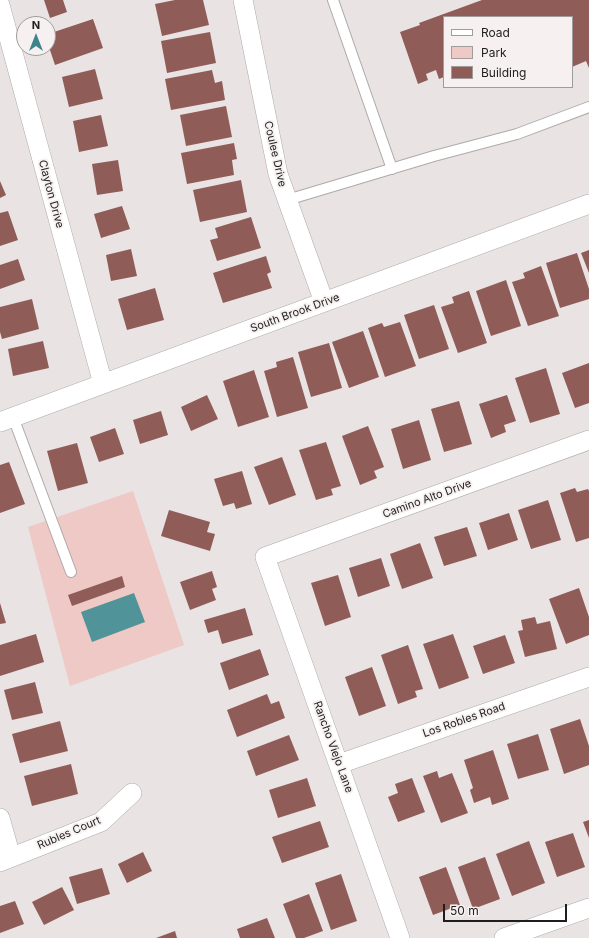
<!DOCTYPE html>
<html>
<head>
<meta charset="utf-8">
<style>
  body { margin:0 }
  #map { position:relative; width:589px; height:938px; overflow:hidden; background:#e9e3e3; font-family:Inter,sans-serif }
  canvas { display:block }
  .legend { position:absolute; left:443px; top:16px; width:130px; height:72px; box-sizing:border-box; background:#f6f0f0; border:1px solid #a09c9c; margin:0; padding:5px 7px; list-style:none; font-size:12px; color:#1f1d1d }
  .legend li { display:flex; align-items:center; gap:8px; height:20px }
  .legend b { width:20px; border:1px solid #a09c9c }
  .north { position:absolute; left:16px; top:16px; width:40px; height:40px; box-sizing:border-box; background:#f6f0f0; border:1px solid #a09c9c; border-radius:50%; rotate:0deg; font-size:11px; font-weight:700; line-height:16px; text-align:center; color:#1f1d1d }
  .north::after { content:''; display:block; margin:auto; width:14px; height:18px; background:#3d858c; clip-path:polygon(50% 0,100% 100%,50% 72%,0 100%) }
  .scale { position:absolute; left:443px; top:904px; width:124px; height:18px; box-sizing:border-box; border:2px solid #1f1d1d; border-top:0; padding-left:5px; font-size:12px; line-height:14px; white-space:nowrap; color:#1f1d1d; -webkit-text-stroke:3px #f6f0f0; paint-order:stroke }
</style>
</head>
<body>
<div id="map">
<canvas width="589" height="938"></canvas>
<ul class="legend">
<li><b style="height:5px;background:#fff"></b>Road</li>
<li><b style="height:11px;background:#eec9c6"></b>Park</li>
<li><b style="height:11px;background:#905c58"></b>Building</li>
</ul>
<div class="north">N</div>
<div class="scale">50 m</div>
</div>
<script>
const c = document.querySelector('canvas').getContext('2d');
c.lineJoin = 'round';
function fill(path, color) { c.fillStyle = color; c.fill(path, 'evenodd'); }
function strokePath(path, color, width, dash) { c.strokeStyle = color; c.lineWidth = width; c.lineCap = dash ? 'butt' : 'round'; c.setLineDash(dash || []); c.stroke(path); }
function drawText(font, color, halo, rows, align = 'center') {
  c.font = font + ' Inter,sans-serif'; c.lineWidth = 3.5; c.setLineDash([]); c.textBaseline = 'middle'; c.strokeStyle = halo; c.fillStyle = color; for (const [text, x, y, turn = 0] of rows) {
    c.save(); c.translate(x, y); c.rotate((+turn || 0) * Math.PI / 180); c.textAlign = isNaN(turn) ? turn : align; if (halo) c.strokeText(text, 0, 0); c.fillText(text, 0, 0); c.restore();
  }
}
const green = new Path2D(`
  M133 491 184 645 70 686 28 527Z`);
const water = new Path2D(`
  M134 593 145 622 92 642 81 612Z`);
const building = new Path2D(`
  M44 0H63L67 12 50 18Z
  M175 0H203L209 25 162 36 155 4Z
  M482 0H589V68L586 61 572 67V17H444V77L439 79 436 70 426 74 428 80 418 84 400 32 420 25 419 23Z
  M93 19 103 48 55 65 48 44V34Z
  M210 32 216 63 167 73 161 41Z
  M95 69 103 99 69 107 62 77Z
  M212 70 215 83 222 81 225 100 171 110 165 79Z
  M226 106 232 137 186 146 180 115Z
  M101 115 108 146 79 152 73 121Z
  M234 143 237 159 232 160 234 175 187 184 181 153Z
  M118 160 123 191 97 195 92 164Z
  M241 180 247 212 200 222 193 190Z
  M0 181 6 195 0 198Z
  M122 206 130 229 101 238 94 214Z
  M8 211 18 240 0 246V213Z
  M251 217 261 248 217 261 210 240 218 238 215 228Z
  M131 249 137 276 111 281 106 255Z
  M589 250V273L581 253Z
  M577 253 589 289V299L560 308 546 263Z
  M266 256 271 272 267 274 272 288 223 303 213 273Z
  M18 259 25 280 0 289V265Z
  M541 266 559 316 528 326 512 282 525 278 523 273Z
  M506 280 521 326 491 336 476 291Z
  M155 288 164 320 127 330 118 299Z
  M469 291 487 343 458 353 441 307 454 303 452 297Z
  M32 299 39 329 2 339 0 332V307Z
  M434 305 449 349 419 359 404 315Z
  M400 322 416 366 385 377 368 328 382 323 384 327Z
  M363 331 379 377 349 388 332 342Z
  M43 341 49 368 13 376 8 349Z
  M329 343 342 388 311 397 298 352Z
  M293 357 308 408 277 417 264 371 277 367 276 362Z
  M589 363V403L575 408 562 373Z
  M546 368 560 414 530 423 515 378Z
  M254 370 269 417 238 427 223 381Z
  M207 395 218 419 191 431 181 407Z
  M507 395 516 421 504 425 506 432 491 438 479 404Z
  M459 401 472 444 444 452 431 409Z
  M161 411 168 435 140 444 133 420Z
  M419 420 431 460 403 469 391 429Z
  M368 426 384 467 374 471 377 478 360 485 342 436Z
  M115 428 124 454 99 462 90 437Z
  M326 442 341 486 331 489 333 495 316 500 299 450Z
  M77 443 88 483 58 491 47 451Z
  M282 457 296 495 269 505 254 467Z
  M9 462 25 504 0 513V465Z
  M242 471 252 504 236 509 234 503 223 506 214 479Z
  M575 488 577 492 588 489 589 491V538L576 542 560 493Z
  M548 500 561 540 531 549 518 510Z
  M169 510 210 522 207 532 215 534 210 551 161 536Z
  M509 513 518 540 488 550 479 523Z
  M467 527 477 556 444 566 434 537Z
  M420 543 433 578 402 589 390 554Z
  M381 558 390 586 358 597 349 568Z
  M212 571 217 587 212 589 216 600 190 610 180 582Z
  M338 575 351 617 325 626 311 583Z
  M122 576 125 587 72 606 68 595Z
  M579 588 589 617V635L566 644 549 599Z
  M0 603 6 623 0 624Z
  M245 608 253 635 222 644 218 630 208 633 204 620Z
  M535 617 537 624 550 621 557 649 525 657 518 631 523 630 521 620Z
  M36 634 44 662 0 676V645Z
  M453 634 469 678 439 689 423 644Z
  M505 635 515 663 483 674 473 646Z
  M408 645 423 689 415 691 417 697 398 704 381 655Z
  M260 649 269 675 229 690 220 663Z
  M372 667 386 706 359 716 345 677Z
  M35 682 43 713 12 720 4 690Z
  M267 694 271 704 279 701 285 718 237 737 227 710Z
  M580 719 589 746V765L564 774 550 729Z
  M60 721 68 751 20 763 12 734Z
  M538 734 549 770 518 779 507 744Z
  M289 735 299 760 256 776 247 751Z
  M493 750 509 799 492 805 490 797 474 803 470 790 473 788 464 760Z
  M71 764 78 794 32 806 24 776Z
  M437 771 439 778 452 773 468 813 441 823 423 776Z
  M307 778 316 806 278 818 269 790Z
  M412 778 425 812 398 822 388 797 398 793 395 784Z
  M589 820V838L583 822Z
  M320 821 329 847 282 863 272 837Z
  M573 833 585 867 557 877 545 842Z
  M529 841 545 883 512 896 496 854Z
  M143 852 152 871 127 883 118 864Z
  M485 857 500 899 473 909 458 867Z
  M446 867 460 905 433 915 419 877Z
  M102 868 110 894 77 904 69 877Z
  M341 874 357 921 331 930 315 883Z
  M62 887 74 910 44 925 32 902Z
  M309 894 323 931 304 938H296L283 904Z
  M15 901 24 924 0 933V906Z
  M267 918 275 938H240L237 929Z
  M175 931 177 938H156Z`);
const lane = new Path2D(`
  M333 0 392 169
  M287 200 434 156 517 134 589 107
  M13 417 71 572`);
const street = new Path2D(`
  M243 0 278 174 324 302
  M0 5 103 384
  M0 422 589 204
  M339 764 589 677
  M0 818 11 857
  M0 862 101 822 132 793
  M400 938 265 557 589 440
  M504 938 589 908`);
const streetNames = [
  ["Coulee Drive",275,154,77],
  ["Clayton Drive",51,194,75],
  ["South Brook Drive",295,313,-20],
  ["Camino Alto Drive",427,499,-20],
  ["Los Robles Road",464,720,-19],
  ["Rancho Viejo Lane",333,747,70],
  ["Rubles Court",69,833,-23]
];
fill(green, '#eec9c6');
fill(water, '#50949a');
fill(building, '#905c58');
strokePath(lane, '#afaaaa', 12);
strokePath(street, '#afaaaa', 20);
strokePath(lane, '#fff', 10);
strokePath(street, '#fff', 19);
drawText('11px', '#1f1d1d', '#f6f0f0', streetNames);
</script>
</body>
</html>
